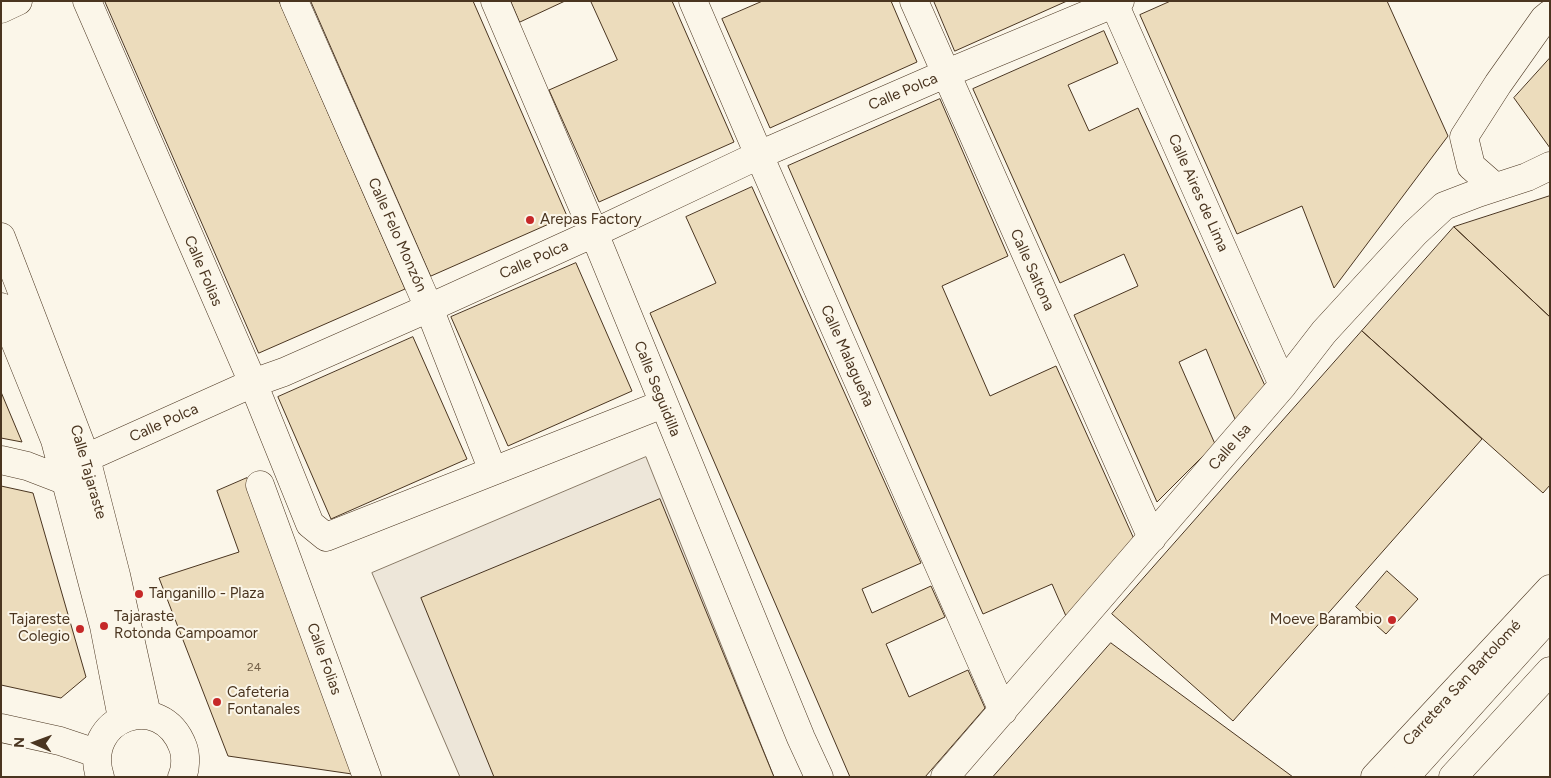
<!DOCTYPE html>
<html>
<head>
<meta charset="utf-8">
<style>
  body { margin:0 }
  #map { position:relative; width:1551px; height:778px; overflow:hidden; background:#fbf6e9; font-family:Figtree,sans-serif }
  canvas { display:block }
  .frame { position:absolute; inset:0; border:2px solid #4a3520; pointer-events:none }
  .north { position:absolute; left:10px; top:718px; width:50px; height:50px; -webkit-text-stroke:4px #fbf6e9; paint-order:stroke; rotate:272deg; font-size:14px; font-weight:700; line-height:20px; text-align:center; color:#4a3520 }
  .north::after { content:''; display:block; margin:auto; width:18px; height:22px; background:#4a3520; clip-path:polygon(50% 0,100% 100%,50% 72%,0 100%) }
</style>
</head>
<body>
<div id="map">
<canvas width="1551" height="778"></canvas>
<div class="frame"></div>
<div class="north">N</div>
</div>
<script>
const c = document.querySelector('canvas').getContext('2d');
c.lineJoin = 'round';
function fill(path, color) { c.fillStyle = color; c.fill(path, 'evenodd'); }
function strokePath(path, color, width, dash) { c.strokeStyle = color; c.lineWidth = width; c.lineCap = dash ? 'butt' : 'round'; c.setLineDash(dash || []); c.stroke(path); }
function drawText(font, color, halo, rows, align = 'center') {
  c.font = font + ' Figtree,sans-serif'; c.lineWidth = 4; c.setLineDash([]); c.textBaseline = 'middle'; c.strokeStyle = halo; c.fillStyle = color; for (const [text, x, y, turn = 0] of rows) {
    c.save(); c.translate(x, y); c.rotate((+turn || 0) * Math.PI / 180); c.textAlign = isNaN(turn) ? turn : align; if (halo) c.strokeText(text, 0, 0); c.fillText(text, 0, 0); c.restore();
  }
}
const green = new Path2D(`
  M646 457 774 777H460L372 573Z`);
const building = new Path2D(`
  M105 1H279L405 289 259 353Z
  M311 1H473L567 216 431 276Z
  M511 1H565L520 22Z
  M591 1H672L734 142 599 202 549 90 617 60Z
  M763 1H891L917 62 770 128 722 19Z
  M934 1H1067L955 51Z
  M1171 1H1387L1448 136 1334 288 1302 206 1237 234 1140 15Z
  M1104 31 1118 63 1068 85 1089 131 1138 108 1266 388 1235 419 1206 349 1179 362 1215 444 1157 502 1074 315 1138 286 1124 254 1060 283 973 89Z
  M1550 58V148L1514 98Z
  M940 99 1008 256 942 286 990 396 1056 366 1134 539 1069 623 1052 584 983 614 788 166Z
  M752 187 921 563 862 589 872 613 931 586 945 617 886 644 909 697 968 670 985 708 925 777H850L650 313 716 283 686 217Z
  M1550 196V317L1454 227Z
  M1454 227 1550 317V485L1543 493 1362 331Z
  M576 263 632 391 508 446 451 317Z
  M1362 331 1482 439 1233 721 1112 614Z
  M413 337 467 459 331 519 278 397Z
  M1 392 22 442 1 438Z
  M247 478 352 774 228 756 159 578 239 552 217 491Z
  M1 486 33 493 86 677 61 698 1 685Z
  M660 499 774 777H494L421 598Z
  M1387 571 1418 599 1386 634 1356 607Z
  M1111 643 1293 777H993Z`);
const minor = new Path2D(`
  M87 1 253 383 310 524 326 537 663 404
  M294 1 429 308 493 471
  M495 1 594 233 801 738 819 777
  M693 1 759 155 1003 711
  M914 1 1152 538
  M1113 1 1283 385
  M1 9 18 1
  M1495 187 1471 166 1464 137 1498 84 1544 19 1550 14
  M1 237 86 458 116 575 147 715
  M1 307 55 440 104 626 122 718
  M86 458 253 383 284 372 429 308 594 233 759 155 945 74 1120 1
  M1 460 27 466 66 481
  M260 485 367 777
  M1 728 60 741 96 753
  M100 777C81 718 161 688 183 747 186 755 186 769 182 777
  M945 777 1283 385 1324 332 1415 233 1444 206 1478 193 1527 177 1550 166
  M1375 777 1550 589
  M1453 777 1550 671`);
const major = new Path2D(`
  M1405 777 1550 616`);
const markers = [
  [530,220,5,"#c62828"],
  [139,594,5,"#c62828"],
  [1392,620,5,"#c62828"],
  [104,626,5,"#c62828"],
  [80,629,5,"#c62828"],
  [217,702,5,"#c62828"]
];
const numberNames = [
  ["24",254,667]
];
const streetNames = [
  ["Calle Polca",903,92,-23],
  ["Calle Aires de Lima",1198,193,66],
  ["Calle Felo Monzón",397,235,66],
  ["Calle Polca",534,260,-24],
  ["Calle Saltona",1032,270,66],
  ["Calle Folias",203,271,67],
  ["Calle Malagueña",847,356,66],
  ["Calle Seguidilla",657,389,68],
  ["Calle Polca",164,423,-24],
  ["Calle Isa",1230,447,-49],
  ["Calle Tajaraste",88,472,74],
  ["Calle Folias",324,659,70],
  ["Carretera San Bartolomé",1462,683,-47]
];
const poiNames = [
  ["Arepas Factory",540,220],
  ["Tanganillo - Plaza",149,594],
  ["Tajaraste",114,617],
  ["Rotonda Campoamor",114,634],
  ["Tajareste",70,620,"right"],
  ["Colegio",70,637,"right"],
  ["Moeve Barambio",1382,620,"right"],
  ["Cafeteria",227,693],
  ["Fontanales",227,710]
];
fill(green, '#ede6d9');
strokePath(green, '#887966', 1);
fill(building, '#ecdcbc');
strokePath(building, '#4a3520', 1);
strokePath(minor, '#4a3520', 29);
strokePath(major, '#4a3520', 29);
strokePath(minor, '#fbf6e9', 28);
strokePath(major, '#fbf6e9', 28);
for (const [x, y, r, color] of markers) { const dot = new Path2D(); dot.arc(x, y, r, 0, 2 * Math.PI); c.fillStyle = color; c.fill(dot); strokePath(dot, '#fbf6e9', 2); }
drawText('12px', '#725f47', null, numberNames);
drawText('15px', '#4a3520', '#fbf6e9', streetNames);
drawText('15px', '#4a3520', '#fbf6e9', poiNames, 'left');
</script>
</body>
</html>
